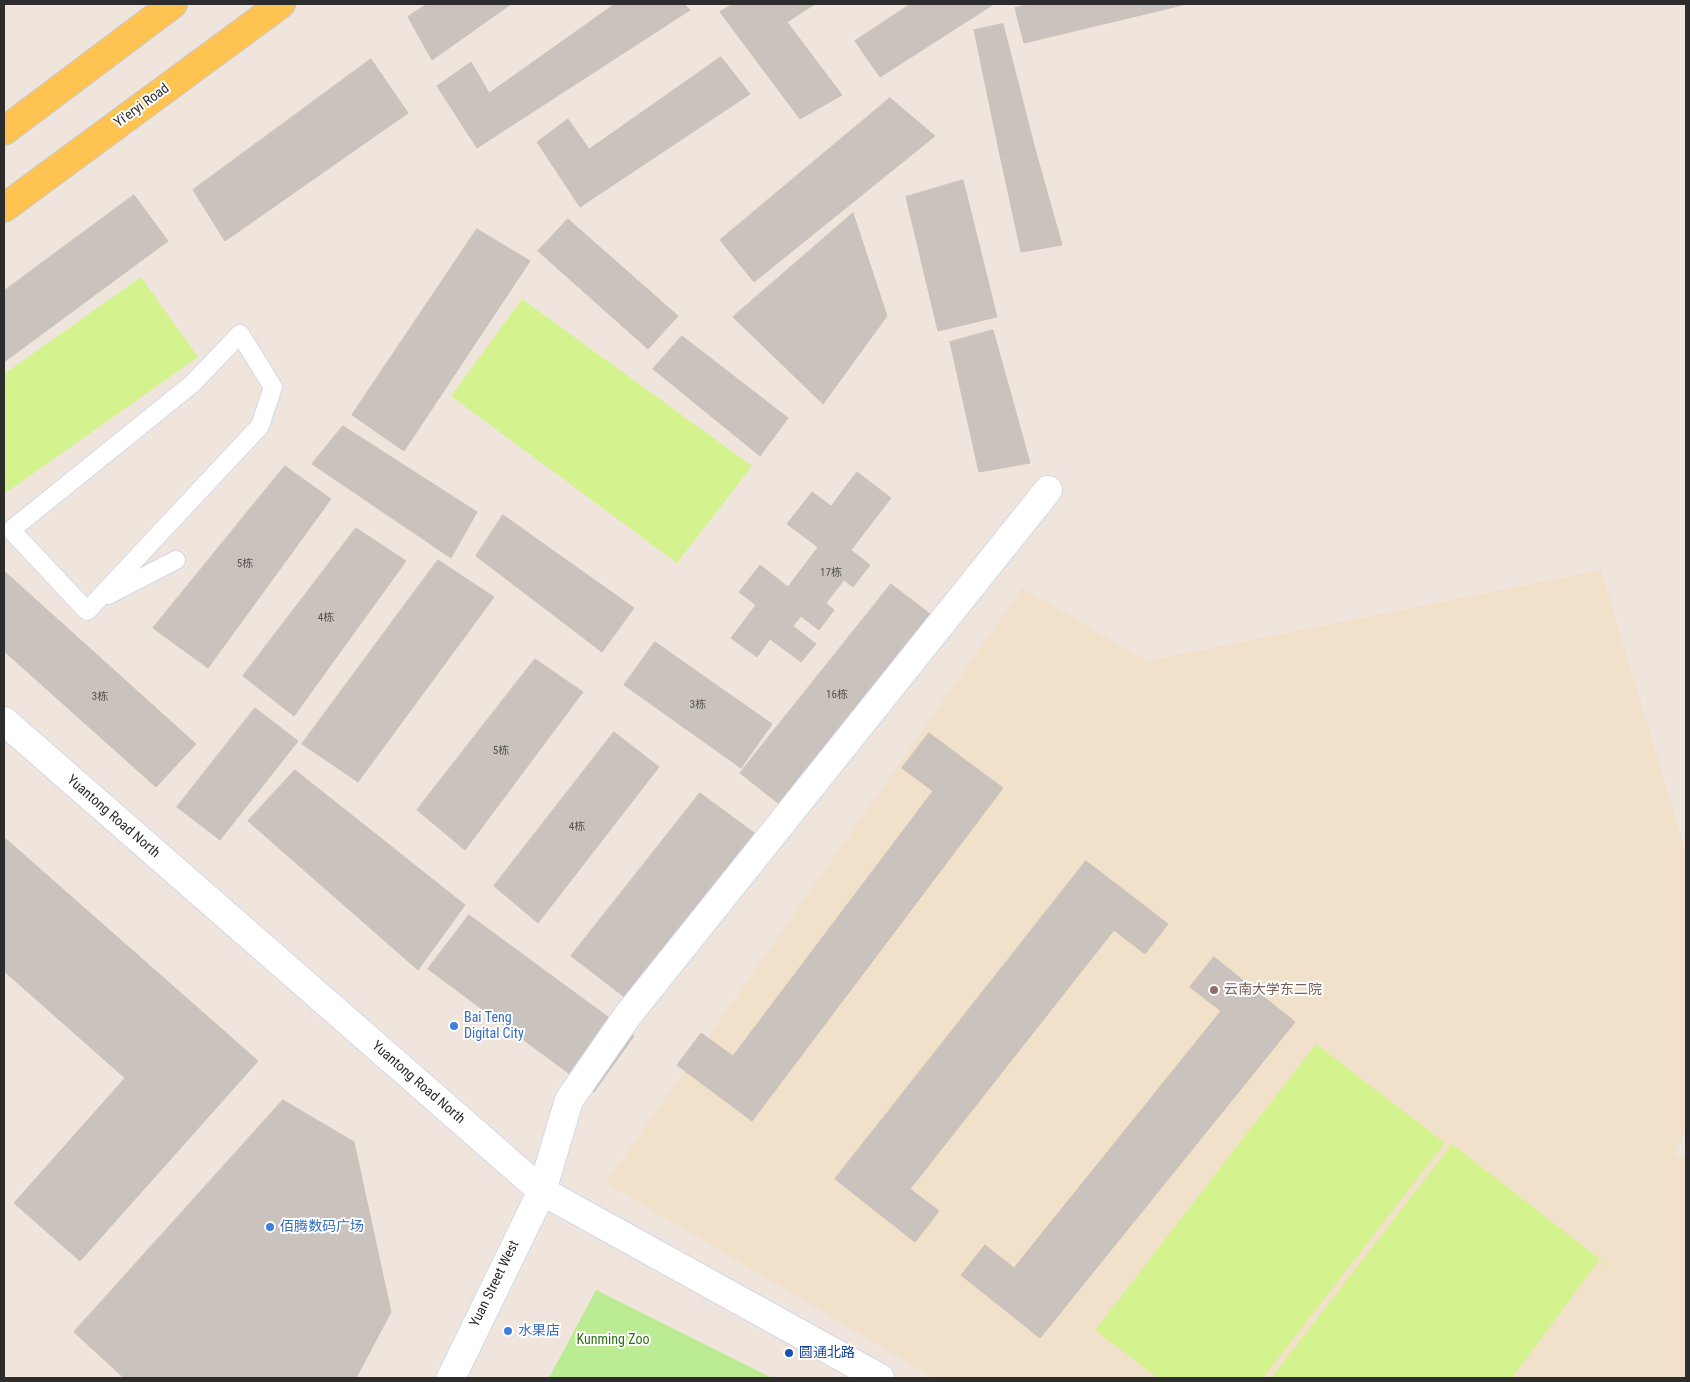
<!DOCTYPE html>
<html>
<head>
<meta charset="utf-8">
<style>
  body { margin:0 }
  #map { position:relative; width:1690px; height:1382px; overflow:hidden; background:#efe5dd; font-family:"Roboto Condensed",sans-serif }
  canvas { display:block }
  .frame { position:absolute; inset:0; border:5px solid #2c2c2c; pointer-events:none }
</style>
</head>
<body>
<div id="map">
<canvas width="1690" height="1382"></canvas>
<div class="frame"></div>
</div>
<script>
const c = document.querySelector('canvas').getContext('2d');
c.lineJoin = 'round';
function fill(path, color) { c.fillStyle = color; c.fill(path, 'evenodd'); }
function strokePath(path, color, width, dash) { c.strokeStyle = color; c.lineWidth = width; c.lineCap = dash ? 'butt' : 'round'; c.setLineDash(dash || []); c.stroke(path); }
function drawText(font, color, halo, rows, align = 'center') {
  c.font = font + ' "Roboto Condensed","Noto Sans SC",sans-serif'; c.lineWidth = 4; c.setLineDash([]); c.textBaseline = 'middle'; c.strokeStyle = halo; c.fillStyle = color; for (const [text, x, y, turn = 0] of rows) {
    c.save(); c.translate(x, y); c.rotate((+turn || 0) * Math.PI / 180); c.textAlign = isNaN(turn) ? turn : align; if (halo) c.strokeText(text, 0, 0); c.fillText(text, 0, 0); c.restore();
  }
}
const education = new Path2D(`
  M1601 570 1686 853V1128L1674 1155 1686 1156V1378H934L606 1183 1022 588 1147 661Z`);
const green = new Path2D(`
  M596 1290 772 1378H549Z`);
const pitch = new Path2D(`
  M141 277 198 357 4 494V374Z
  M522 299 752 466 677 563 451 396Z
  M1316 1044 1445 1143 1263 1378H1158L1095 1330Z
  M1452 1144 1624 1278 1599 1260 1512 1378H1271Z`);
const building = new Path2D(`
  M427 4H511L432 60 408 17Z
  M615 4H684L690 10 477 148 437 86 471 62 489 93Z
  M733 4H815L787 22 842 95 800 119 720 12Z
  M911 4H994L880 77 855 41Z
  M1031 4H1187L1024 43 1015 8Z
  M1003 24 1035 149 1000 155 974 30Z
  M721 57 750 94 580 207 537 142 568 119 589 149Z
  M371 59 408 113 225 241 193 190Z
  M890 98 935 136 754 282 720 240Z
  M1035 149 1062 245 1021 252 1000 155Z
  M963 180 997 317 938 331 906 197Z
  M134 195 168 241 4 362V291Z
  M853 213 887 316 823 404 733 317Z
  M568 219 678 316 648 349 538 251Z
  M477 229 530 261 404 451 352 415Z
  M993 330 1030 463 979 472 950 342Z
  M682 336 788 418 760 456 653 369Z
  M343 426 477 512 451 558 312 464Z
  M285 466 331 499 208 668 153 628Z
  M857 472 891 498 851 550 870 565 853 587 844 580 826 603 834 610 819 630 801 616 793 626 816 644 801 662 770 639 757 657 731 638 756 605 739 592 760 565 788 587 818 547 787 524 812 492 831 506Z
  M503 515 634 608 602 652 476 556Z
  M356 528 406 561 294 716 243 676Z
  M438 560 494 597 358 782 302 744Z
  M4 571 196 744 156 787 4 651Z
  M891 584 934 617 783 807 740 773Z
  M655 642 772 724 741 768 624 685Z
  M535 659 583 692 465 850 417 810Z
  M255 708 298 741 220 840 177 807Z
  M614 732 659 767 538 923 494 886Z
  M929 733 1003 788 752 1121 677 1065 701 1033 733 1056 933 791 902 768Z
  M295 770 465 905 418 970 248 821Z
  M700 793 757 835 631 1002 571 956Z
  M6 839 258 1061 80 1261 14 1203 125 1078 4 971V841Z
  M1086 861 1168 924 1145 954 1114 930 910 1189 939 1211 915 1242 835 1179Z
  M469 915 634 1036 594 1092 428 969Z
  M1214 957 1295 1022 1040 1338 961 1275 985 1245 1014 1268 1221 1011 1190 987Z
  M283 1100 354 1142 391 1312 356 1378H124L74 1332Z`);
const service = new Path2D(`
  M240 334 273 387 260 426 87 611 11 530 192 384Z
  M108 595 176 560`);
const minor = new Path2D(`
  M451 1378 542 1191 569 1100 628 1015 1048 490`);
const secondary = new Path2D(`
  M4 721 542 1191 880 1378`);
const primary = new Path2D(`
  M4 131 173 4
  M4 208 281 4`);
const markers = [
  [1214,990,5,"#8d6e63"],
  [454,1026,5,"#3f7fe0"],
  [270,1227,5,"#3f7fe0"],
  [508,1331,5,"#3f7fe0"],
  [789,1353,5,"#1a4fb4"]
];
const numberNames = [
  ["5栋",245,564],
  ["17栋",831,573],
  ["4栋",326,618],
  ["16栋",837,695],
  ["3栋",100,697],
  ["3栋",698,705],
  ["5栋",501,751],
  ["4栋",577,827]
];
const streetNames = [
  ["Yi'eryi Road",142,106,-36],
  ["Yuantong Road North",113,817,41],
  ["Yuantong Road North",418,1083,41],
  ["Yuan Street West",495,1284,-64]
];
const educationNames = [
  ["云南大学东二院",1224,990]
];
const shopNames = [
  ["Bai Teng",464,1018],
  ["Digital City",464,1034],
  ["佰腾数码广场",280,1227],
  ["水果店",518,1331]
];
const parkNames = [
  ["Kunming Zoo",613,1340]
];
const transitNames = [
  ["圆通北路",799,1353]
];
fill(education, '#f2e1ca');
fill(green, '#bbeb93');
fill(pitch, '#d4f38e');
fill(building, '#cac2bc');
strokePath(building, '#cbc1b6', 1);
strokePath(service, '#d2d8e6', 20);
strokePath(minor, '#d2d8e6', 30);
strokePath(secondary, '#d2d8e6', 30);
strokePath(primary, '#c8c8c8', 30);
strokePath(service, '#fff', 18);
strokePath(minor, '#fff', 28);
strokePath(secondary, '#fff', 28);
strokePath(primary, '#ffc351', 28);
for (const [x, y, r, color] of markers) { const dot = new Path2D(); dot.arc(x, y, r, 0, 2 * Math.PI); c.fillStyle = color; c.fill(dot); strokePath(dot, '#fff', 2); }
drawText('11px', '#545250', null, numberNames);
drawText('14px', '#2c2c2c', '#fff', streetNames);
drawText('14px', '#785e54', '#fff', educationNames, 'left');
drawText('14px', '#366cbe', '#fff', shopNames, 'left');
drawText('14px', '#317212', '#fff', parkNames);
drawText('14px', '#164399', '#fff', transitNames, 'left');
</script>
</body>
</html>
